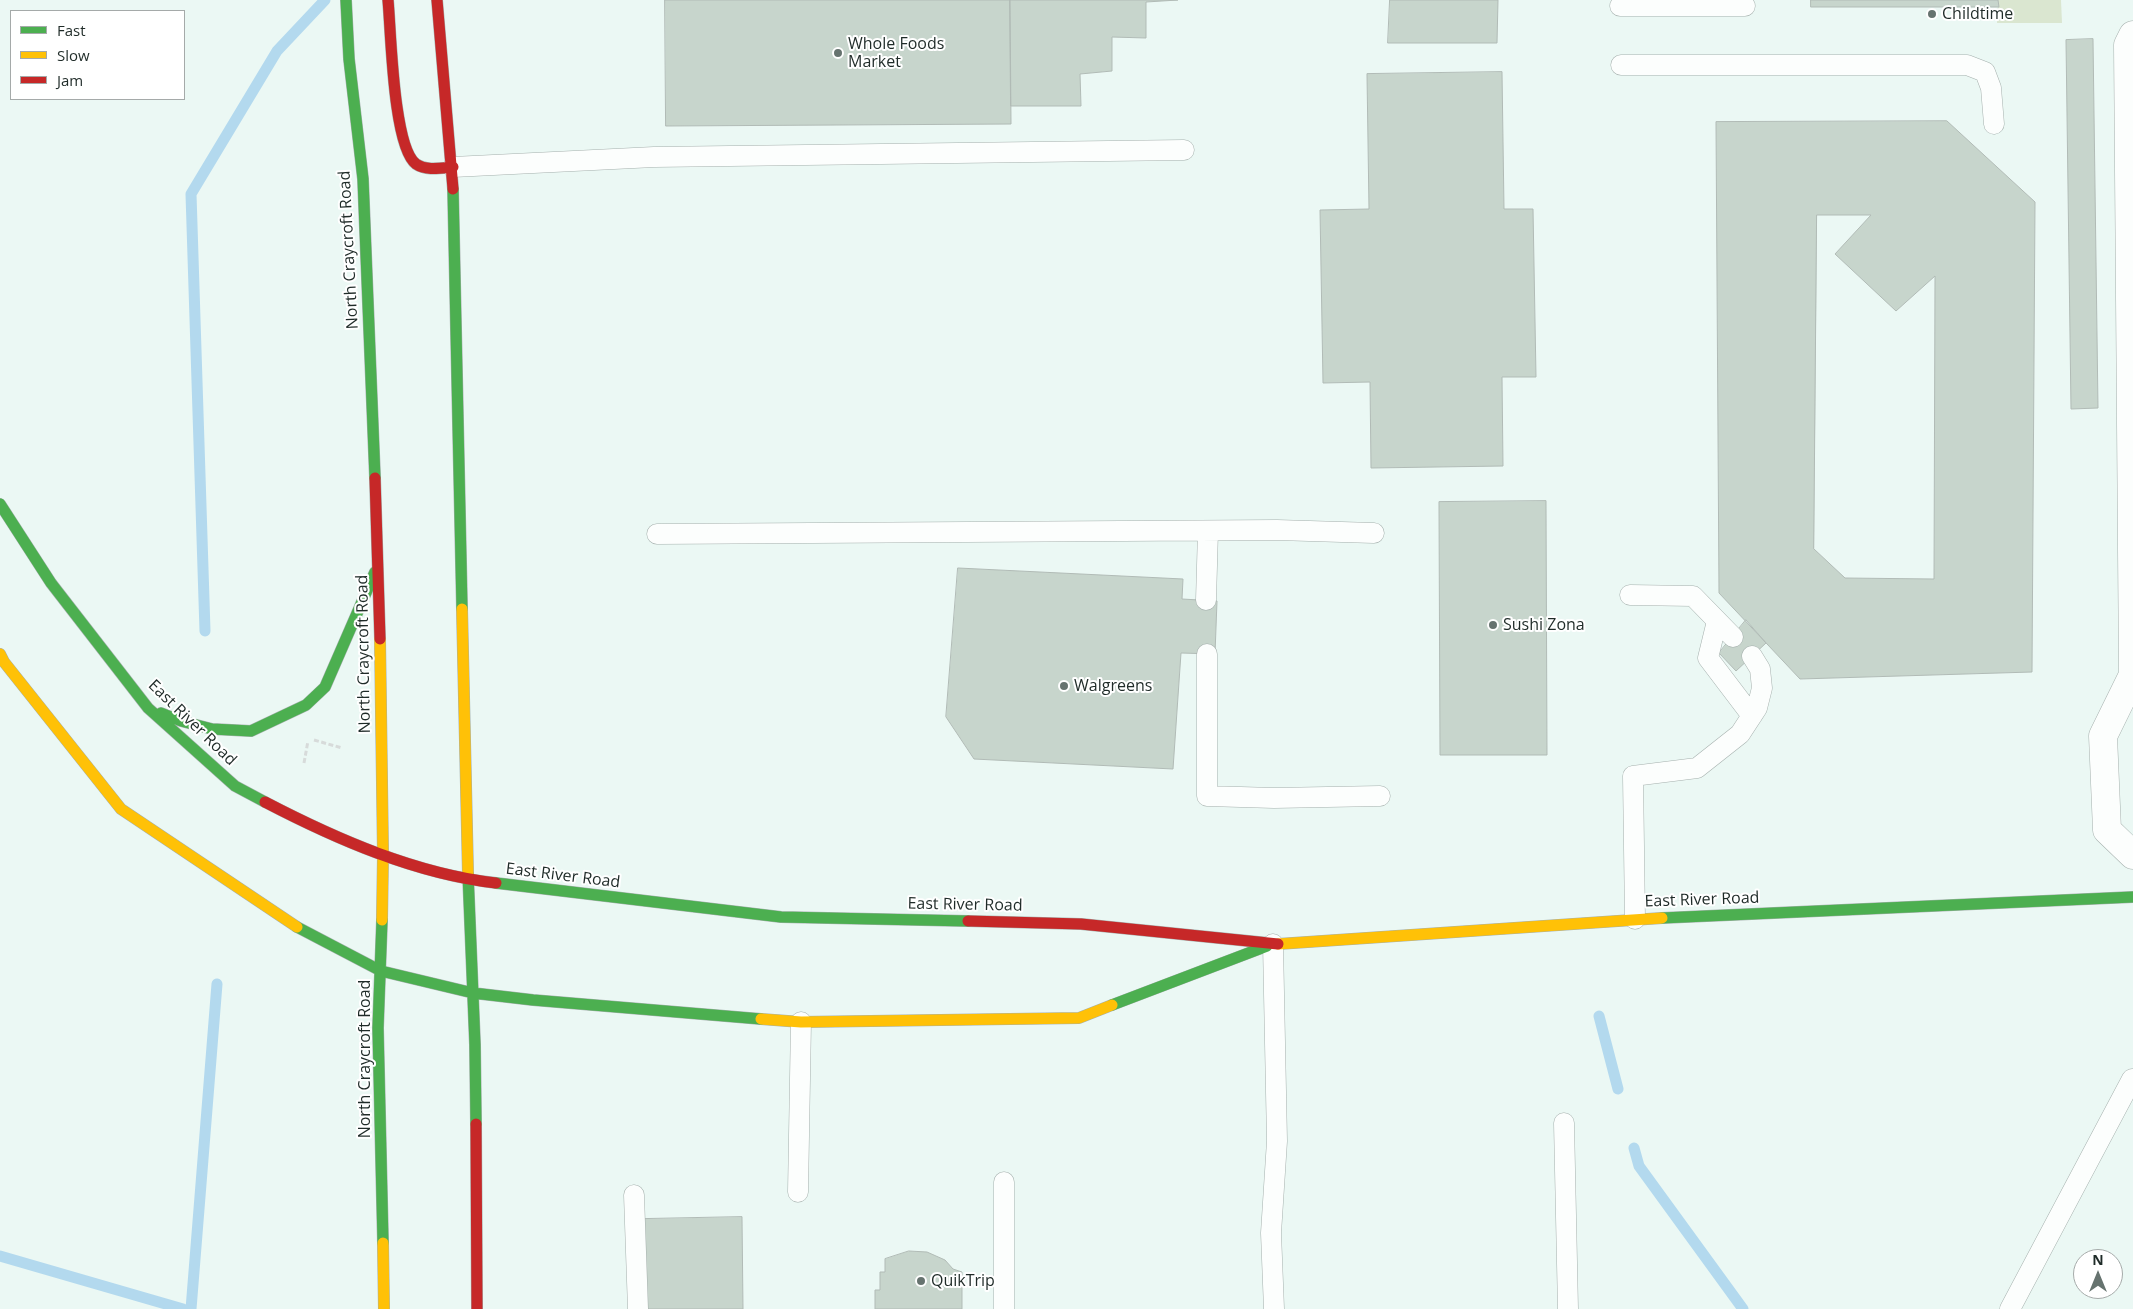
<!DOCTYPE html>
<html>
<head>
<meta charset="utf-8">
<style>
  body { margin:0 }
  #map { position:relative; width:2133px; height:1309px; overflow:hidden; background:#ebf8f4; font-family:"Open Sans",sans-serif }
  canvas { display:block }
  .legend { position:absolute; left:10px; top:10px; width:175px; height:90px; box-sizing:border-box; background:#fff; border:1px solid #a5aaa9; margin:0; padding:6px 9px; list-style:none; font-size:15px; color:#1f2b28 }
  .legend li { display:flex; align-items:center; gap:10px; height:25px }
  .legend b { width:25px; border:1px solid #a5aaa9 }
  .north { position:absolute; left:2073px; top:1249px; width:50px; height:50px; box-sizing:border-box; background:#fff; border:1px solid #a5aaa9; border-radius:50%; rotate:0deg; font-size:14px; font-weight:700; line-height:20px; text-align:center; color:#1f2b28 }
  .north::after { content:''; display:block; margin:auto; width:18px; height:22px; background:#66736f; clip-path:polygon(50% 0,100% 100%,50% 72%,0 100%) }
</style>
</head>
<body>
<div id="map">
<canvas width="2133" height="1309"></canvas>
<ul class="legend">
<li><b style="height:6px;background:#4caf50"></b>Fast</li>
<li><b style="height:6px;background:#ffc107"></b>Slow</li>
<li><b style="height:6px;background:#c62828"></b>Jam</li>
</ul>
<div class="north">N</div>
</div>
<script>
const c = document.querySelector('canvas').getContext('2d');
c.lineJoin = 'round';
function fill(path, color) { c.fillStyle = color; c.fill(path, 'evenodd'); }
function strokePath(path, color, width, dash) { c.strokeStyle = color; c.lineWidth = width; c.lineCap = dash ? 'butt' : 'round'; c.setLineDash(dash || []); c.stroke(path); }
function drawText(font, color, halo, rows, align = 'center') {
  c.font = font + ' "Open Sans",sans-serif'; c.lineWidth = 4; c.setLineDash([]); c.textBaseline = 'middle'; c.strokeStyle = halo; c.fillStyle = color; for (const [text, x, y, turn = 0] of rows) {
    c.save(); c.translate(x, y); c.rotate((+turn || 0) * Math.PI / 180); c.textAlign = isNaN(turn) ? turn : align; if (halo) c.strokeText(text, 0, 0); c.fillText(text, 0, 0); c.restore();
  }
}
const green = new Path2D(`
  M1998 0H2061L2062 23H1997Z`);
const stream = new Path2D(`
  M205 631 191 194 277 51 325 0
  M1599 1016 1618 1089
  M1634 1148 1639 1166 1743 1309
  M0 1256 183 1309
  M191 1309 217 984`);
const building = new Path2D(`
  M665 0H1010L1011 124 666 126Z
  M1010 0H1178L1146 2V38L1112 37V71L1080 74 1081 106H1011Z
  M1390 0H1498L1497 43H1388Z
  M1811 0H1998L1999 7H1811Z
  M2093 39 2098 408 2071 409 2066 40Z
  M1502 72 1504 209H1533L1536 377H1502L1503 466 1371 468 1370 382 1323 383 1320 210 1369 209 1367 74Z
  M1947 121 2035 202 2032 672 1800 679 1719 593 1716 122ZM1817 215H1871L1835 254 1896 311 1935 276 1934 579 1845 578 1814 549Z
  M1546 501 1547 755H1440L1439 502Z
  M958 568 1183 579 1182 599 1217 601 1215 654 1181 653 1173 769 974 759 946 717Z
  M1746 620 1766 643 1736 671 1719 653Z
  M742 1217 743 1309H645L644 1219Z
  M909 1251 927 1252 945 1260 953 1269 962 1272V1309H875V1290H880V1272H885V1259Z`);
const path = new Path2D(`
  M314 740 342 748
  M304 763 308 741`);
const lane = new Path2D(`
  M1620 6H1745
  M1621 65H1967L1985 72 1991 88 1994 124
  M453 167 654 157 1184 150
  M657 534 1277 530 1374 533
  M1630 595 1693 596 1733 637
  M1206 600 1208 531
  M1717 621 1708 658 1752 716
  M1207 654V796L1274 798 1380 796
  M1635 919 1633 776 1697 768 1740 734 1757 708 1762 688 1760 669 1752 656
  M1273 944 1277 1141 1271 1233 1274 1309
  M1564 1123 1568 1309
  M798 1192 801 1022
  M634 1195 638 1309
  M1004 1309V1182
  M2010 1309 2132 1079`);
const street = new Path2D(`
  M2133 674 2128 45 2133 35
  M2133 675 2103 736 2107 830 2133 855`);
const fast = new Path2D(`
  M346 0 349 59 363 179 375 478
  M453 189 462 609
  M0 504 51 583 148 708 235 786 265 802
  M161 713 181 721 212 729 251 731 306 705 325 687 375 572
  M468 874 475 1045 476 1124
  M496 883 781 917 968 921
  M1662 918 2133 897
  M382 920 378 1028 383 1243
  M297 927 381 971 473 993 533 1000 761 1019
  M1112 1005 1267 946`);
const slow = new Path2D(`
  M462 609 468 874
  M380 639 383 855 382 920
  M0 654 4 662 121 809 297 927
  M1278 944 1662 918
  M761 1019 801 1022 1079 1018 1112 1005
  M383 1243 384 1309`);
const jam = new Path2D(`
  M388 0C391 31 393 147 416 164 426 171 441 168 453 167
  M437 0 453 189
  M375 478 380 639
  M265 802C336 839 416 874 496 883
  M968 921 1081 924 1278 944
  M476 1124 477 1309`);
const markers = [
  [1932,14,5,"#66736f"],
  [838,53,5,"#66736f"],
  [1493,625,5,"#66736f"],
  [1064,686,5,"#66736f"],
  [921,1281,5,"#66736f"]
];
const poiNames = [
  ["Childtime",1942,14],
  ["Whole Foods",848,44],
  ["Market",848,62],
  ["Sushi Zona",1503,625],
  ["Walgreens",1074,686],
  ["QuikTrip",931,1281]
];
const streetNames = [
  ["North Craycroft Road",349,250,-93],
  ["North Craycroft Road",364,654,-91],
  ["East River Road",192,723,44],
  ["East River Road",563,876,7],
  ["East River Road",1702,900,-2],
  ["East River Road",965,905,1],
  ["North Craycroft Road",365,1059,-90]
];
fill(green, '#dae6d0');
strokePath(stream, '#b3d9ee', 11);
fill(building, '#c7d5cc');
strokePath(building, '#b1bbb6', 1);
strokePath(lane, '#a5b0ad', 21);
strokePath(street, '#a5b0ad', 29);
strokePath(fast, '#a5b0ad', 12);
strokePath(slow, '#a5b0ad', 12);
strokePath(jam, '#a5b0ad', 12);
strokePath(path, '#d7dbda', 3, [5, 2.5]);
strokePath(lane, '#fcfefd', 20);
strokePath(street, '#fcfefd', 28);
strokePath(fast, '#4caf50', 11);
strokePath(slow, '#ffc107', 11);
strokePath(jam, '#c62828', 11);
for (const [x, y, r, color] of markers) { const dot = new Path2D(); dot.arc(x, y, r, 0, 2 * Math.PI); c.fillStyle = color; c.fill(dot); strokePath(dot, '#fff', 2); }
drawText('16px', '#1f2b28', '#fff', poiNames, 'left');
drawText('16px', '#1f2b28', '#fff', streetNames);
</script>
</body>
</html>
